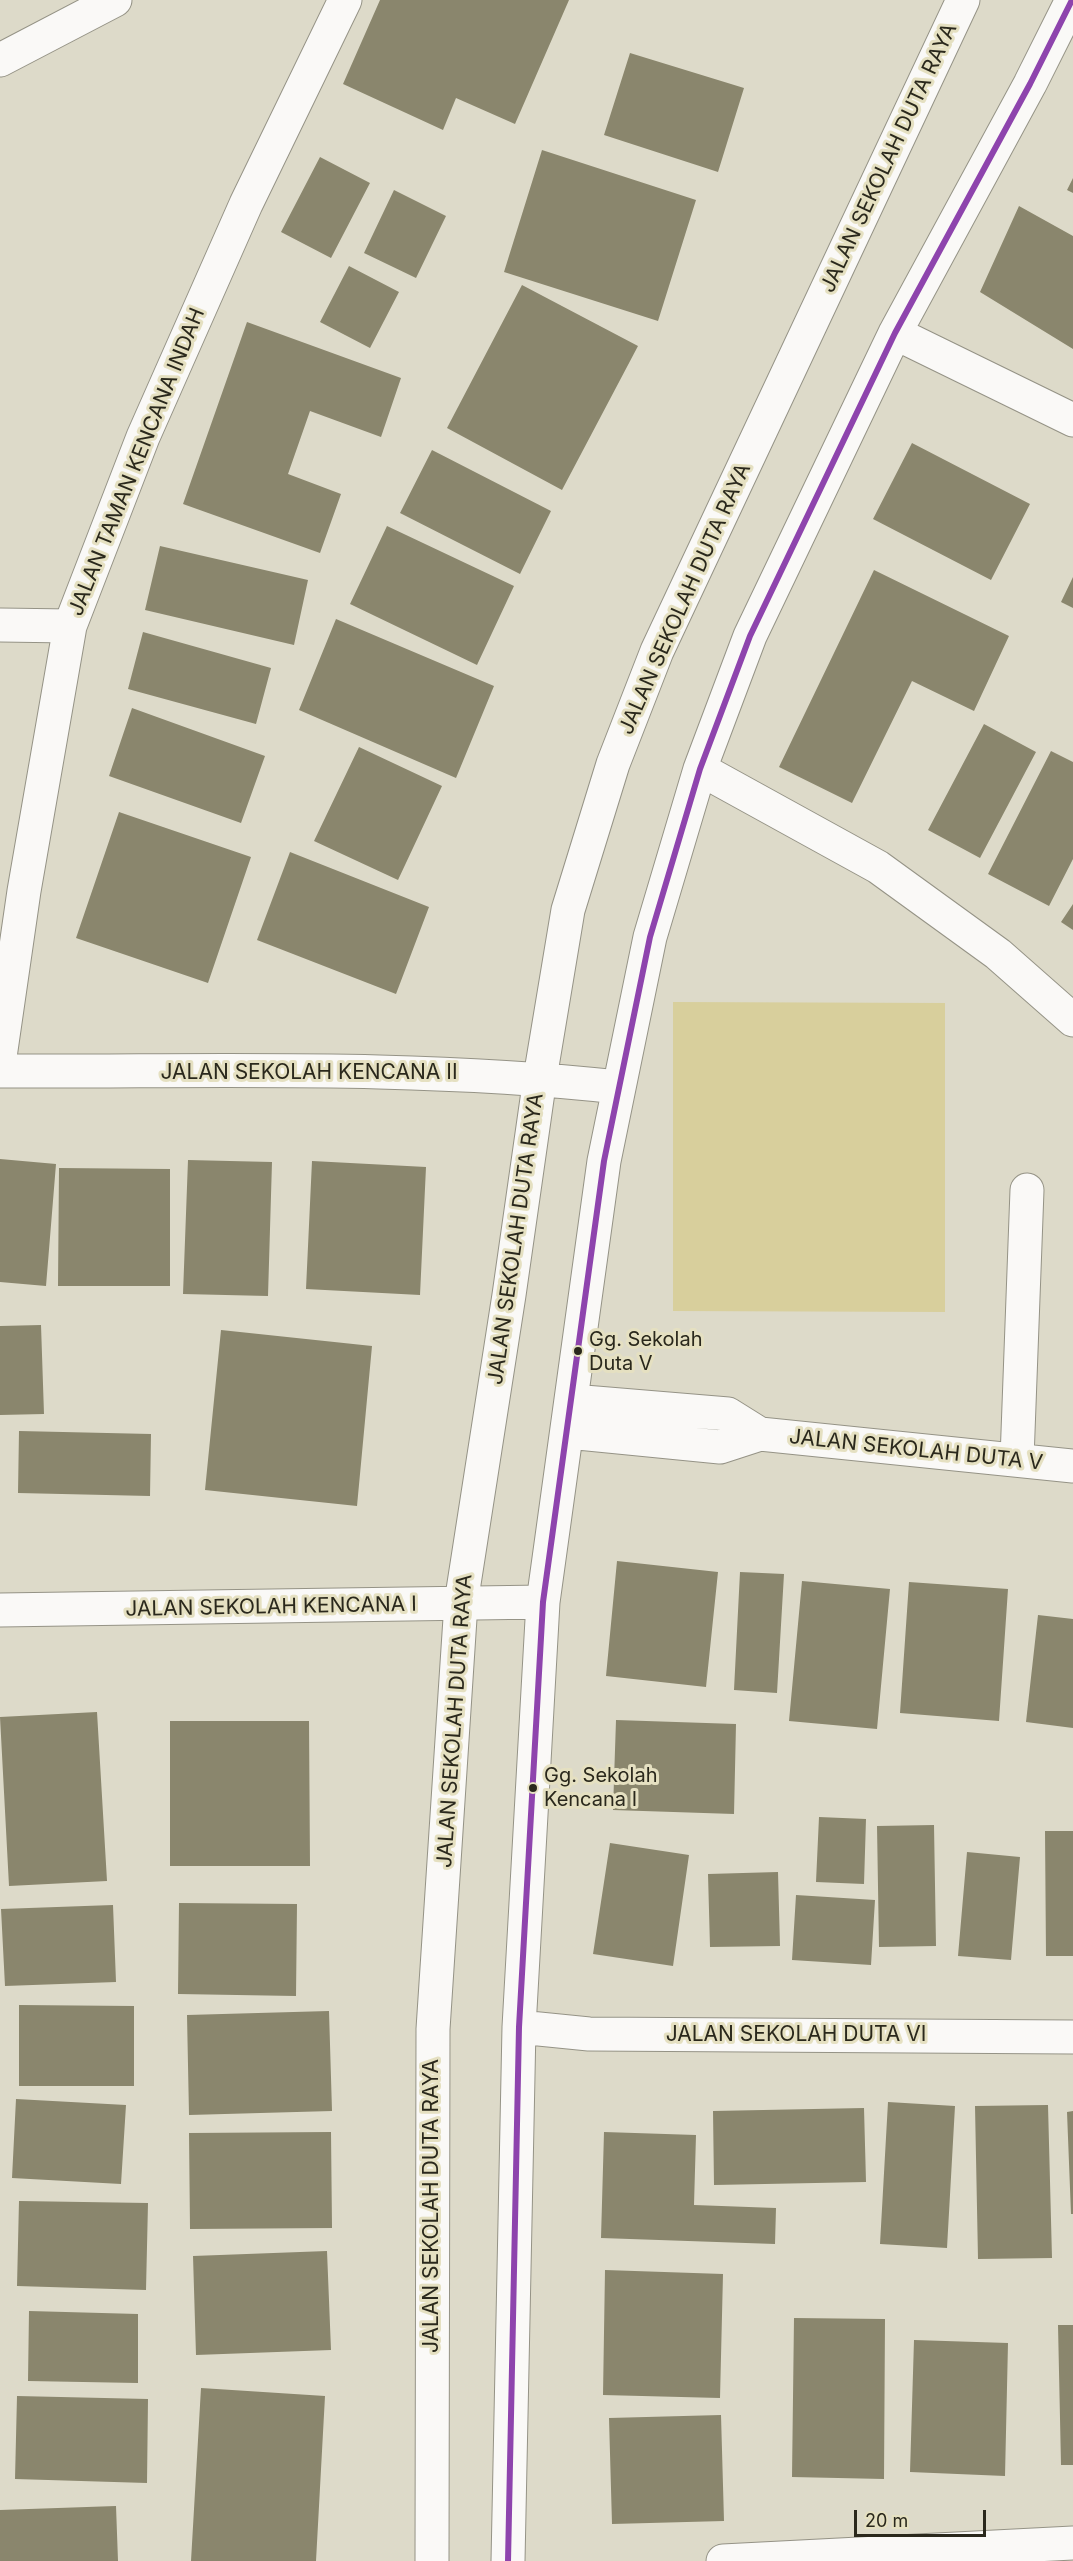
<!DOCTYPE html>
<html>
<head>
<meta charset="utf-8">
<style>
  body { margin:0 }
  #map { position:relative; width:1073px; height:2561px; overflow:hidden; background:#dddac9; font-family:Inter,sans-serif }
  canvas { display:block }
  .scale { position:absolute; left:854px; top:2510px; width:132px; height:27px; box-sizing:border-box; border:3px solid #2a281c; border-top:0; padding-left:8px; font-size:18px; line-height:21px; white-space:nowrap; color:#2a281c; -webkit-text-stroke:4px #e5e0c1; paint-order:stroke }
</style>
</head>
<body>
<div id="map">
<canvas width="1073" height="2561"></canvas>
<div class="scale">20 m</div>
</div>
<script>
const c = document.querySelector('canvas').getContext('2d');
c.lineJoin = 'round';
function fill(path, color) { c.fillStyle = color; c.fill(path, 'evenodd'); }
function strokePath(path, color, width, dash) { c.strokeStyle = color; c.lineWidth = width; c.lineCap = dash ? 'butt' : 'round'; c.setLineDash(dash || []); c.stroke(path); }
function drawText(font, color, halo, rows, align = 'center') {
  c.font = font + ' Inter,sans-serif'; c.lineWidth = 6; c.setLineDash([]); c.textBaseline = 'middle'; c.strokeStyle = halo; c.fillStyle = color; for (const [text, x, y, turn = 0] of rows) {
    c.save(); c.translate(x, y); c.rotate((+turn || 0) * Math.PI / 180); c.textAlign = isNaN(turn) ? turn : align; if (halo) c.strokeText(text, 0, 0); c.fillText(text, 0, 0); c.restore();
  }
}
const green = new Path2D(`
  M673 1002 945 1003V1312L673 1311Z`);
const building = new Path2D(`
  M380 0H569L515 124 456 98 443 130 343 84Z
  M630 53 744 88 718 172 604 135Z
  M542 150 696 200 658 321 504 272Z
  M320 157 370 183 331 258 281 232Z
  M1073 178V193L1067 190Z
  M394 190 446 216 416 278 364 253Z
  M1019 206 1073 236V349L980 292Z
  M349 266 399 292 370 348 320 322Z
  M522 285 638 346 562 490 447 428Z
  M247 322 401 378 381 437 310 411 288 474 341 494 320 553 183 504Z
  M912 443 1030 504 991 580 873 519Z
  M432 450 551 511 520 574 400 513Z
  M387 526 514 586 477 665 350 604Z
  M160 546 308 580 294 645 145 610Z
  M874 570 1009 636 974 711 912 681 852 803 779 767Z
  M1073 577V608L1061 602Z
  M336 619 494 686 456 778 299 710Z
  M143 632 271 668 256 724 128 689Z
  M132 708 265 756 241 823 109 776Z
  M984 724 1036 752 980 858 928 830Z
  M359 747 442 786 398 880 314 841Z
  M1051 751 1073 762V859L1049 906 988 874Z
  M119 812 251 857 208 983 76 938Z
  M290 852 429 907 396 994 257 940Z
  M1073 904V930L1061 922Z
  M0 1159 56 1164 46 1286 0 1282Z
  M188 1160 272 1162 268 1296 183 1294Z
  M312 1161 426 1167 420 1295 306 1289Z
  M59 1168 170 1169V1286H58Z
  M41 1325 44 1414 0 1415V1326Z
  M221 1330 372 1346 357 1506 205 1490Z
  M19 1431 151 1434 150 1496 18 1493Z
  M617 1561 718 1572 706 1687 606 1676Z
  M740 1572 784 1574 777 1693 734 1690Z
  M802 1581 890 1589 877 1729 789 1721Z
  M909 1582 1008 1589 999 1721 900 1713Z
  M1038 1615 1073 1619V1728L1026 1722Z
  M97 1712 107 1881 9 1886 0 1717Z
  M616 1720 736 1724 734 1814 613 1810Z
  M170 1721H309L310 1866H170Z
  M819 1817 866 1819 864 1884 816 1882Z
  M934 1825 936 1946 879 1947 877 1826Z
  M1045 1831H1073V1956H1046Z
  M610 1843 689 1855 673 1966 593 1954Z
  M967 1852 1020 1857 1011 1960 958 1956Z
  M778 1872 780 1946 710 1947 708 1874Z
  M796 1895 875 1900 871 1965 792 1960Z
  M179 1903 297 1904 296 1996 178 1994Z
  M113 1905 116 1982 5 1986 1 1909Z
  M19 2005 134 2006V2086H19Z
  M329 2011 332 2111 189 2115 187 2015Z
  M16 2099 126 2105 121 2184 12 2178Z
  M888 2102 955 2106 947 2248 880 2244Z
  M1048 2105 1052 2258 978 2259 975 2106Z
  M864 2108 866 2182 714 2185 713 2111Z
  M1073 2111V2214H1071L1067 2112Z
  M331 2132 332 2228 190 2229 189 2133Z
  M604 2132 696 2135 694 2205 776 2208 775 2244 601 2238Z
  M19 2201 148 2203 146 2290 17 2286Z
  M327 2251 331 2350 196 2355 193 2256Z
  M605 2270 723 2274 720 2398 603 2395Z
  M29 2311 138 2314V2383L28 2381Z
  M794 2318 885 2319 884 2479 792 2477Z
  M1058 2325H1073V2465H1061Z
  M914 2340 1008 2343 1005 2476 910 2472Z
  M201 2388 325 2396 316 2561H191Z
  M17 2396 148 2399 147 2483 15 2479Z
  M721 2415 724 2521 612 2524 609 2418Z
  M116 2506 118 2561H0V2510Z`);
const minor = new Path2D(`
  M0 60 115 0
  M895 333 1073 420
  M0 625 70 626
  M700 769 878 867 998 954 1073 1020
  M0 1057 24 891 70 626 143 437 246 204 345 0
  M0 1071C206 1072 413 1064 618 1087
  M572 1401 728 1414 760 1434
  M568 1432 720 1447 760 1434 1073 1466
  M1017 1459 1027 1190
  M0 1610 543 1602
  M519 2027 589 2034 1073 2037
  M432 2561 433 2029 461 1603 509 1295 540 1078 568 910 613 764 657 651 963 0
  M508 2561 519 2027 543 1602 604 1161 650 937 700 769 750 636 895 333 1030 84 1072 0
  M723 2561 1073 2543`);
const bus1 = new Path2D(`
  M508 2561 519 2027 543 1602 604 1161 650 937 700 769 750 636 895 333 1030 84 1072 0`);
const markers = [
  [578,1351,5,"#2a281c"],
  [533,1788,5,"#2a281c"]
];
const busNames = [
  ["Gg. Sekolah",589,1340],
  ["Duta V",589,1364],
  ["Gg. Sekolah",544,1776],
  ["Kencana I",544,1800]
];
const streetNames = [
  ["JALAN SEKOLAH DUTA RAYA",889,158,-65],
  ["JALAN TAMAN KENCANA INDAH",137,462,-68],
  ["JALAN SEKOLAH DUTA RAYA",685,599,-66],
  ["JALAN SEKOLAH KENCANA II",309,1073],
  ["JALAN SEKOLAH DUTA RAYA",516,1239,-82],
  ["JALAN SEKOLAH DUTA V",916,1450,6],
  ["JALAN SEKOLAH KENCANA I",271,1607,-1],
  ["JALAN SEKOLAH DUTA RAYA",455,1721,-86],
  ["JALAN SEKOLAH DUTA VI",796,2035],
  ["JALAN SEKOLAH DUTA RAYA",432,2206,-90]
];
fill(green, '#d8cf9c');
fill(building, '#8a866d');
strokePath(minor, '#959386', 35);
strokePath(minor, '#faf9f7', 33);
strokePath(bus1, '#8e44ad', 6);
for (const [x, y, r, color] of markers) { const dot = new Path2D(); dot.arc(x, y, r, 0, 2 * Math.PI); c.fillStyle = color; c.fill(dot); strokePath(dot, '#e5e0c1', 2); }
drawText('20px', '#2a281c', '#e5e0c1', busNames, 'left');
drawText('21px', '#2a281c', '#e5e0c1', streetNames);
</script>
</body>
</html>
